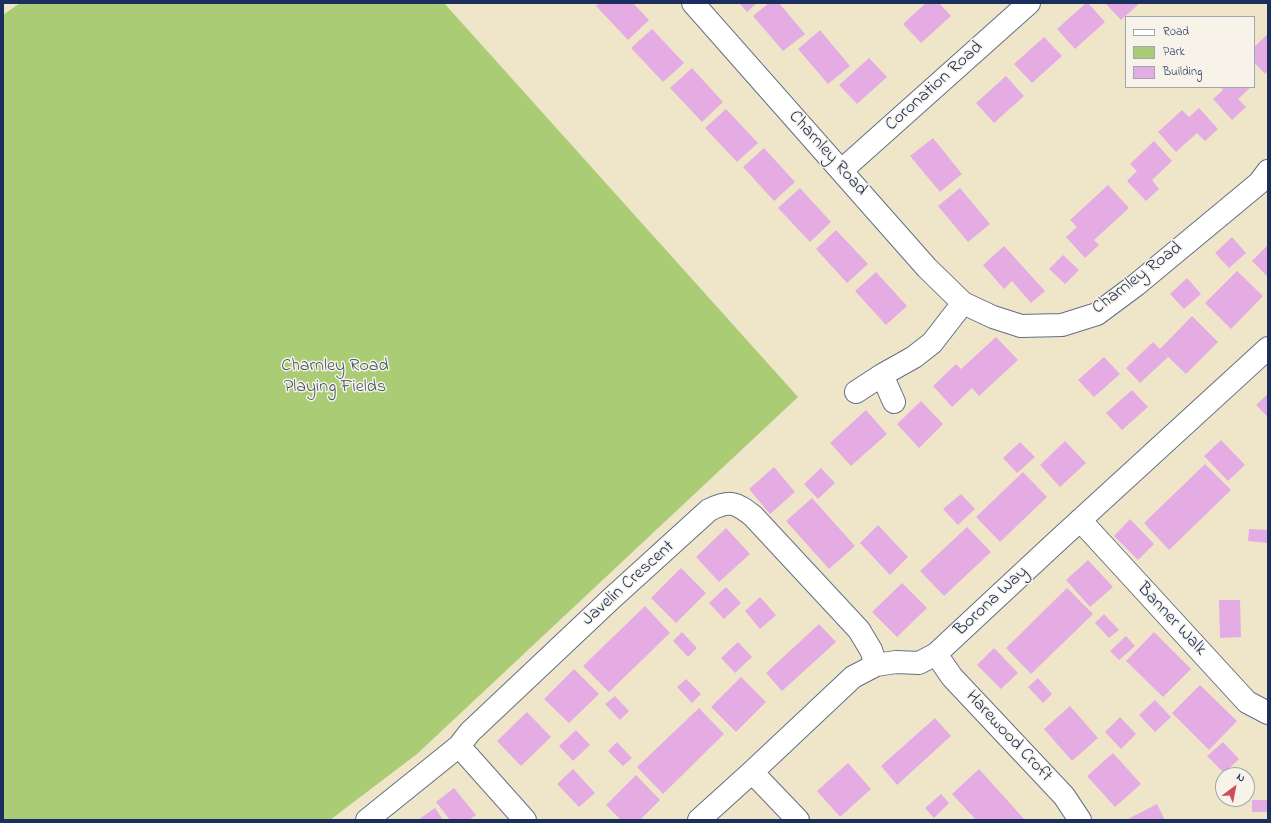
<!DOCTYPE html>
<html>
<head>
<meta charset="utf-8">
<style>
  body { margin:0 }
  #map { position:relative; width:1271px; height:823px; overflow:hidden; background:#efe6ca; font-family:"Indie Flower",sans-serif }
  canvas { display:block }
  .frame { position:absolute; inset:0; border:4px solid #1b2f5e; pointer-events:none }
  .legend { position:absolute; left:1125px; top:16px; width:130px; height:72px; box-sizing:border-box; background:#f7f3e8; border:1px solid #9fa5b1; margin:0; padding:5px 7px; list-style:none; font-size:12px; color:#1b2f5e }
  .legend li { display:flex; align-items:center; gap:8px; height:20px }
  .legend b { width:20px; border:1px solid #9fa5b1 }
  .north { position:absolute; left:1215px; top:767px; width:40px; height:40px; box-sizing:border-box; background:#f7f3e8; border:1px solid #9fa5b1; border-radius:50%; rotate:32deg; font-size:11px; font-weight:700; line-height:16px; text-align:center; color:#1b2f5e }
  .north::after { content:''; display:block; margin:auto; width:14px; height:18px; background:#d1495b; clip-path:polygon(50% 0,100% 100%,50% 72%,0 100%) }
</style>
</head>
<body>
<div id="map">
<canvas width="1271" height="823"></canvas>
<div class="frame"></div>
<ul class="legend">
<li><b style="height:5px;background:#fff"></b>Road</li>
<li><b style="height:11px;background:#a9cc75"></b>Park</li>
<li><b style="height:11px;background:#e5ace3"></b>Building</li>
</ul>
<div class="north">N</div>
</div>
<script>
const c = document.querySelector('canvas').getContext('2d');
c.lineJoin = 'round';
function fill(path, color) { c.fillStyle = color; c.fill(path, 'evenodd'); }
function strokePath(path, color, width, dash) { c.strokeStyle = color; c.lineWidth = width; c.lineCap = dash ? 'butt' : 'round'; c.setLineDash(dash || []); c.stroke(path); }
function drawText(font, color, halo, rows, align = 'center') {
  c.font = font + ' "Indie Flower",sans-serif'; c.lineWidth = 3; c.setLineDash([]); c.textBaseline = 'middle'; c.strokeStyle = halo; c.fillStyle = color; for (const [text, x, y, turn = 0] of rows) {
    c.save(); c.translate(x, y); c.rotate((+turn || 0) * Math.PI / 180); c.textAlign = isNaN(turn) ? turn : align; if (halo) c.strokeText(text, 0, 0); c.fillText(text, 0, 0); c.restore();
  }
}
const green = new Path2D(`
  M20 3H444L798 397 417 754 330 820H3V15Z`);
const building = new Path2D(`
  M599 3H633L649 20 628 40 596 6Z
  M739 3H757L747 12Z
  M769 3H779L805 34 783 51 753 16Z
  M926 3H939L951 16 921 43 903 24Z
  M1086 3H1088L1105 22 1075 49 1057 29Z
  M1105 3H1140L1121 20Z
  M652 29 684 63 663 82 631 48Z
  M820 30 850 66 828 84 798 49Z
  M1268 34V71L1265 74 1254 62V47Z
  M1044 37 1062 56 1032 83 1014 64Z
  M869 58 887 77 857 104 839 85Z
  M692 68 723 102 702 122 670 88Z
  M1006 76 1024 96 994 123 976 103Z
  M1221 87H1251L1238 99 1246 107 1232 120 1213 99 1223 90Z
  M1199 108 1218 129 1205 141 1197 133 1176 152 1158 132 1182 110 1189 117Z
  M726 109 758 143 737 162 705 128Z
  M933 138 962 174 940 192 910 156Z
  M1154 141 1172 161 1152 180 1159 189 1146 201 1127 181 1137 171 1130 164Z
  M764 148 795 182 774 201 743 167Z
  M1108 185 1129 208 1094 240 1099 245 1085 258 1066 237 1077 227 1070 220Z
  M800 188 831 222 810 242 778 208Z
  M960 188 990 224 968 242 938 206Z
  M836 230 868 264 847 283 816 249Z
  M1232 237 1246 253 1229 268 1215 253Z
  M1268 245V277L1252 261Z
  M1004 246 1045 291 1031 303 1012 281 1004 289 983 265Z
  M1063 255 1079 270 1065 284 1049 269Z
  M1237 271 1263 296 1231 329 1205 303Z
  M876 272 907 306 886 325 855 291Z
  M1187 278 1201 294 1184 309 1170 294Z
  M1192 316 1218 342 1186 374 1160 349Z
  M996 337 1018 360 979 396 972 388 952 407 933 386 956 364 961 369Z
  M1153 342 1168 357 1140 383 1126 368Z
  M1104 357 1120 374 1094 397 1078 380Z
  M1132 390 1148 407 1122 430 1106 413Z
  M1268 394V417L1256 405Z
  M921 401 943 424 919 448 897 424Z
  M866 410 887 434 851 466 830 443Z
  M1221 440 1245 465 1228 481 1204 456Z
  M1065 441 1086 463 1060 487 1040 465Z
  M1020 442 1035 457 1017 473 1003 458Z
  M1205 464 1231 490 1169 550 1144 523Z
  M774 467 795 492 770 514 749 489Z
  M821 468 835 483 818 499 804 484Z
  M1023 472 1047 497 1000 542 976 517Z
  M961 494 975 509 958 525 943 509Z
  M812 498 855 546 829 569 786 521Z
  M1130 519 1154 544 1138 560 1114 536Z
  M878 525 908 557 890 575 860 543Z
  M967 527 991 552 944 596 920 571Z
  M726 528 750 554 719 582 696 557Z
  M1249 529 1268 530V543L1248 541Z
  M1088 560 1113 587 1090 607 1066 580Z
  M681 568 706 593 676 623 651 598Z
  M902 583 927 608 897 637 872 612Z
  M726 587 741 603 724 619 709 603Z
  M1067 588 1093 614 1031 674 1006 648Z
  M760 597 776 615 760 629 745 611Z
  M1219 600H1240L1241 637 1220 638Z
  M645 606 670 633 609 692 583 666Z
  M1104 614 1119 630 1109 638 1095 623Z
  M819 624 836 642 782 691 766 673Z
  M682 632 697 648 688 657 673 641Z
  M1154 632 1191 669 1163 697 1126 661Z
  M1126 636 1135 646 1119 660 1110 651Z
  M738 642 752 657 735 673 721 658Z
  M994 648 1018 673 1001 689 977 665Z
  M574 669 599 694 569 723 544 699Z
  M741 677 766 702 736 732 711 707Z
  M1038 678 1052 694 1043 703 1028 687Z
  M686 679 701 694 692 703 677 687Z
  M1200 685 1237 721 1209 750 1172 713Z
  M615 696 629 711 620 720 605 704Z
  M1155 700 1171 717 1155 732 1139 715Z
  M1070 706 1098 738 1072 761 1044 729Z
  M699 708 724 734 663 794 637 767Z
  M527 712 551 737 521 766 497 741Z
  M1120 717 1136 734 1121 749 1105 732Z
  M935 718 951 736 897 785 881 766Z
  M576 730 590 745 573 761 559 746Z
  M617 742 632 758 623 766 608 751Z
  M1223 742 1239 759 1224 773 1207 756Z
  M1113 753 1141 784 1115 807 1087 776Z
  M848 763 871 789 840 817 817 791Z
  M573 769 595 793 579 807 557 784Z
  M979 769 1025 820H976L952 794Z
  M636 775 660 800 640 820H621L606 805Z
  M454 788 476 815 469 820H450L436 802Z
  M941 794 949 803 934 818 925 808Z
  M1252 800H1268V812H1252Z
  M1157 804 1165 820H1126Z
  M435 808 443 820H418Z`);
const minor = new Path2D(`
  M693 3 927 268 963 303 993 317 1021 326 1062 325 1097 314 1136 285 1259 183 1268 171
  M842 170 1029 3
  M856 392 882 375
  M894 402 882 375 914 357 932 343 963 303
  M1080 520 1247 702 1268 713
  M936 654 952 677 1064 796 1080 820
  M459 746 525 820
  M752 772 798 820
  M367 820 459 746 470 732 611 599 709 510C730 500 735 502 753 516L859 630 871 650 876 665
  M699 820 752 772 853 677 876 665 896 662 919 663 936 654 1053 545 1268 348`);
const streetNames = [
  ["Coronation Road",935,87,-42],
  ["Charnley Road",827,154,48],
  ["Charnley Road",1138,279,-37],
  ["Javelin Crescent",629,584,-42],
  ["Borona Way",992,602,-43],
  ["Banner Walk",1171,620,47],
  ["Harewood Croft",1008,737,47]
];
const parkNames = [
  ["Charnley Road",335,367],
  ["Playing Fields",335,388]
];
fill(green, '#a9cc75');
fill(building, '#e5ace3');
strokePath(minor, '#656f84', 24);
strokePath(minor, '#fff', 22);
drawText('18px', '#1b2f5e', '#f7f3e8', streetNames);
drawText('18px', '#3e5664', '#f7f3e8', parkNames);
</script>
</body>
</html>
